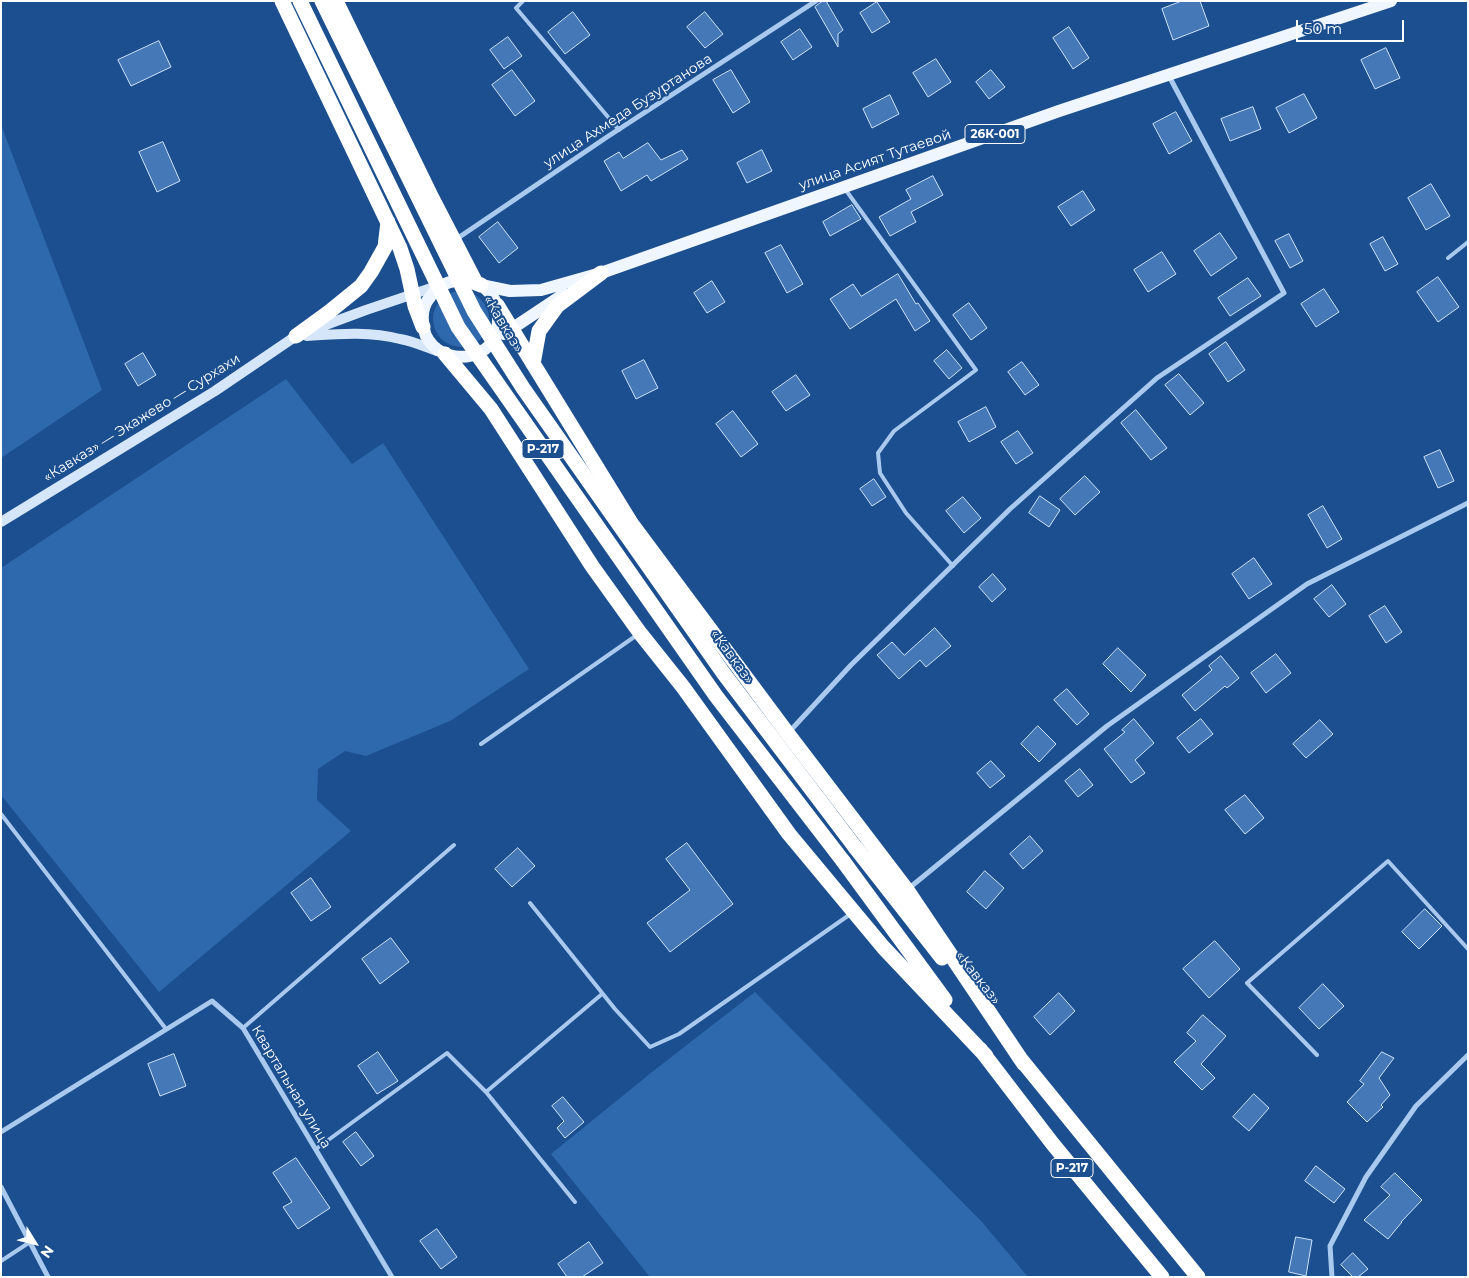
<!DOCTYPE html>
<html>
<head>
<meta charset="utf-8">
<style>
  body { margin:0 }
  #map { position:relative; width:1469px; height:1278px; overflow:hidden; background:#1b4f8f; font-family:Montserrat,sans-serif }
  canvas { display:block }
  .frame { position:absolute; inset:0; border:2px solid #fff; pointer-events:none }
  .north { position:absolute; left:10px; top:1218px; width:50px; height:50px; -webkit-text-stroke:4px #1b4f8f; paint-order:stroke; rotate:126deg; font-size:14px; font-weight:700; line-height:20px; text-align:center; color:#fff }
  .north::after { content:''; display:block; margin:auto; width:18px; height:22px; background:#fff; clip-path:polygon(50% 0,100% 100%,50% 72%,0 100%) }
  .scale { position:absolute; left:1296px; top:20px; width:108px; height:22px; box-sizing:border-box; border:2px solid #fff; border-top:0; padding-left:6px; font-size:15px; line-height:18px; white-space:nowrap; color:#fff; -webkit-text-stroke:4px #1b4f8f; paint-order:stroke }
</style>
</head>
<body>
<div id="map">
<canvas width="1469" height="1278"></canvas>
<div class="frame"></div>
<div class="north">N</div>
<div class="scale">50 m</div>
</div>
<script>
const c = document.querySelector('canvas').getContext('2d');
c.lineJoin = 'round';
function fill(path, color) { c.fillStyle = color; c.fill(path, 'evenodd'); }
function strokePath(path, color, width, dash) { c.strokeStyle = color; c.lineWidth = width; c.lineCap = dash ? 'butt' : 'round'; c.setLineDash(dash || []); c.stroke(path); }
function drawText(font, color, halo, rows, align = 'center') {
  c.font = font + ' Montserrat,sans-serif'; c.lineWidth = 4; c.setLineDash([]); c.textBaseline = 'middle'; c.strokeStyle = halo; c.fillStyle = color; for (const [text, x, y, turn = 0] of rows) {
    c.save(); c.translate(x, y); c.rotate((+turn || 0) * Math.PI / 180); c.textAlign = isNaN(turn) ? turn : align; if (halo) c.strokeText(text, 0, 0); c.fillText(text, 0, 0); c.restore();
  }
}
const green = new Path2D(`
  M1 125 102 390 1 458Z
  M433 319a28 28 0 1 1 56 0a28 28 0 1 1-56 0Z
  M286 379 352 464 383 443 529 669 450 721 366 756 345 751 318 769 317 800 351 831 159 992 1 795V568Z
  M755 992 982 1222 1028 1277H650L551 1154 652 1072Z`);
const building = new Path2D(`
  M823 1H826L843 30 838 34V47L815 7Z
  M1182 1H1200L1209 26 1173 40 1162 9Z
  M877 2 890 22 872 33 860 13Z
  M573 12 590 35 565 54 548 32Z
  M705 12 723 34 705 48 687 27Z
  M1069 27 1089 58 1073 69 1053 38Z
  M800 29 812 47 793 60 781 42Z
  M508 37 522 56 504 69 490 50Z
  M159 41 171 67 131 86 118 60Z
  M1386 48 1400 78 1375 89 1361 60Z
  M936 59 951 82 928 97 913 73Z
  M512 70 535 101 515 116 492 85Z
  M731 70 750 102 733 113 713 80Z
  M991 70 1005 87 989 99 976 82Z
  M1304 94 1317 118 1289 133 1276 108Z
  M890 95 899 114 872 128 863 109Z
  M1253 107 1261 129 1230 141 1221 119Z
  M1176 112 1192 141 1169 154 1153 124Z
  M163 142 180 181 157 192 139 152Z
  M648 143 661 160 682 150 688 159 651 181 647 175 621 191 604 161 619 152 623 158Z
  M762 150 772 171 747 183 737 163Z
  M933 176 943 195 911 212 916 222 890 236 879 217 911 199 906 190Z
  M1431 184 1450 216 1426 230 1408 198Z
  M1083 191 1095 210 1071 226 1058 207Z
  M852 205 861 219 830 236 823 222Z
  M498 222 518 248 499 263 479 237Z
  M1220 233 1237 258 1211 276 1194 251Z
  M1289 234 1303 261 1290 268 1275 241Z
  M1383 237 1398 264 1385 271 1370 244Z
  M781 245 803 284 787 293 765 253Z
  M1162 252 1176 274 1148 292 1134 270Z
  M898 274 916 304 918 303 930 321 915 331 896 299 850 329 830 299 853 284 861 296Z
  M1438 277 1459 307 1438 322 1417 292Z
  M1248 278 1261 296 1230 316 1218 298Z
  M712 281 725 302 707 313 694 293Z
  M1324 289 1339 312 1316 327 1301 304Z
  M969 303 987 328 971 340 953 315Z
  M1226 342 1245 370 1228 382 1209 354Z
  M947 350 962 368 949 379 934 361Z
  M143 353 156 375 138 386 125 364Z
  M644 360 658 388 636 399 622 371Z
  M1022 362 1039 385 1025 395 1008 372Z
  M1179 374 1204 403 1190 415 1165 385Z
  M796 375 810 395 786 411 772 392Z
  M986 407 996 427 969 442 958 422Z
  M1136 410 1167 448 1151 460 1121 423Z
  M733 411 758 444 741 457 716 424Z
  M1018 431 1033 453 1016 464 1001 442Z
  M1440 450 1454 481 1438 488 1424 457Z
  M1085 476 1100 492 1075 515 1060 499Z
  M874 479 886 497 872 506 860 489Z
  M1040 496 1060 510 1049 527 1029 513Z
  M963 497 981 518 964 533 946 511Z
  M1323 506 1342 539 1327 548 1308 515Z
  M1254 558 1272 584 1249 599 1232 574Z
  M993 574 1006 589 992 602 979 587Z
  M1332 585 1346 604 1329 617 1314 599Z
  M1385 606 1402 632 1386 643 1369 616Z
  M935 628 951 646 926 667 920 660 899 679 877 655 892 642 904 655Z
  M1118 648 1146 675 1131 692 1103 664Z
  M1276 654 1291 673 1266 693 1251 673Z
  M1221 656 1239 678 1227 688 1225 686 1195 711 1182 695 1212 670 1209 666Z
  M1067 689 1089 714 1077 725 1054 700Z
  M1134 719 1154 743 1135 760 1145 773 1131 783 1104 749 1125 732 1122 730Z
  M1201 719 1213 734 1189 753 1177 738Z
  M1320 720 1333 734 1306 758 1293 744Z
  M1038 726 1056 744 1039 762 1021 744Z
  M991 761 1005 776 990 788 977 773Z
  M1080 769 1093 785 1078 797 1065 781Z
  M1245 795 1264 818 1245 834 1225 810Z
  M1030 836 1043 851 1023 869 1010 854Z
  M687 843 733 904 670 952 647 923 690 890 666 859Z
  M518 848 535 866 512 887 495 869Z
  M985 871 1004 888 986 909 967 892Z
  M311 878 331 907 311 921 291 893Z
  M1425 909 1442 926 1419 949 1402 932Z
  M391 938 409 962 380 984 362 959Z
  M1215 941 1240 969 1209 998 1183 969Z
  M1323 984 1344 1006 1319 1029 1299 1008Z
  M1059 993 1075 1011 1050 1035 1034 1017Z
  M1203 1015 1226 1036 1201 1064 1215 1078 1202 1090 1174 1062 1196 1041 1187 1033Z
  M378 1052 398 1081 377 1094 358 1066Z
  M1382 1052 1394 1058 1379 1078 1390 1095 1381 1105 1383 1107 1367 1122 1347 1102 1364 1084 1360 1081Z
  M174 1054 186 1086 160 1096 148 1064Z
  M1254 1094 1269 1108 1249 1131 1233 1117Z
  M563 1097 584 1122 565 1138 557 1128 564 1121 552 1106Z
  M356 1132 374 1156 361 1166 343 1142Z
  M296 1158 330 1208 298 1229 283 1207 292 1202 273 1173Z
  M1316 1166 1345 1189 1334 1203 1305 1181Z
  M1395 1173 1422 1200 1401 1222H1402L1388 1239 1364 1220 1390 1195 1381 1187Z
  M437 1229 457 1257 441 1269 420 1241Z
  M1296 1237 1312 1240 1306 1276 1289 1272Z
  M589 1242 603 1263 582 1277H567L558 1264Z
  M1353 1253 1368 1269 1358 1277H1353L1341 1265Z`);
const lane = new Path2D(`
  M523 1 516 8 619 130
  M845 189 976 370 894 431 878 453 880 473 906 513 953 566
  M1448 258 1468 242
  M481 744 637 635
  M1 814 166 1029
  M530 903 615 1009 650 1047 679 1034 852 913
  M243 1028 454 845
  M1317 1055 1247 983 1388 861 1468 949
  M486 1092 602 994
  M316 1149 447 1053 486 1092 575 1202
  M1 1261 30 1242`);
const street = new Path2D(`
  M455 240 607 137 816 1
  M790 731 851 665 1010 509 1157 378 1284 293 1169 76
  M908 889 1107 726 1307 584 1468 503
  M1 1132 212 1001 243 1028 392 1277
  M1 1187 48 1277
  M1332 1277 1330 1246 1366 1177 1416 1106 1468 1055`);
const secondary = new Path2D(`
  M307 336C337 334 370 331 400 339 413 341 425 347 437 351
  M1 522 215 391 296 336 366 310 440 285`);
const primary = new Path2D(`
  M466 280C452 280 438 284 430 297 424 304 422 312 423 322 424 362 483 370 497 333 498 328 498 322 498 318 497 300 494 296 481 285
  M481 285 510 291 541 290 601 273 1059 111 1391 1
  M504 334 564 294`);
const highway = new Path2D(`
  M282 1 400 248 407 269 415 306 423 327
  M336 1 432 198 476 283 481 285
  M497 305 631 523 788 734 907 890 1024 1064
  M296 336 329 312 361 286 371 272 385 247 388 222
  M445 354 491 409 592 566 640 633 683 687 789 834 883 947 986 1056
  M533 364 539 331 557 306 601 273
  M855 847 942 958
  M843 861 945 1000
  M980 1049 1052 1143 1162 1277
  M1019 1057 1198 1277`);
const highwayBridge = new Path2D(`
  M300 1 458 327 716 696 843 861
  M322 1 474 311 523 388 724 674 855 847`);
const shields = [
  [995,134,60],
  [543,449,42],
  [1072,1168,42]
];
const shieldNames = [
  ["26К-001",995,134],
  ["Р-217",543,449],
  ["Р-217",1072,1168]
];
const streetNames = [
  ["улица Ахмеда Бузуртанова",628,111,-33],
  ["улица Асият Тутаевой",875,160,-19],
  ["«Кавказ»",503,324,59],
  ["«Кавказ» — Экажево — Сурхахи",142,418,-32],
  ["«Кавказ»",732,657,54],
  ["«Кавказ»",978,978,52],
  ["Квартальная улица",291,1087,59]
];
fill(green, '#2e69ad');
fill(building, '#4478b7');
strokePath(building, '#cfe3fa', 1);
strokePath(lane, '#a9c9ee', 4);
strokePath(street, '#a9c9ee', 5);
strokePath(secondary, '#d6e6fa', 10);
strokePath(primary, '#f0f6ff', 12);
strokePath(highway, '#fff', 15);
strokePath(highwayBridge, '#fff', 15);
for (const [x, y, w] of shields) { const box = new Path2D(); box.roundRect(x - w / 2, y - 9.5, w, 19, 4); c.fillStyle = '#1b4f8f'; c.fill(box); strokePath(box, '#fff', 1); }
drawText('bold 12px', '#fff', null, shieldNames);
drawText('14px', '#fff', '#1b4f8f', streetNames);
</script>
</body>
</html>
